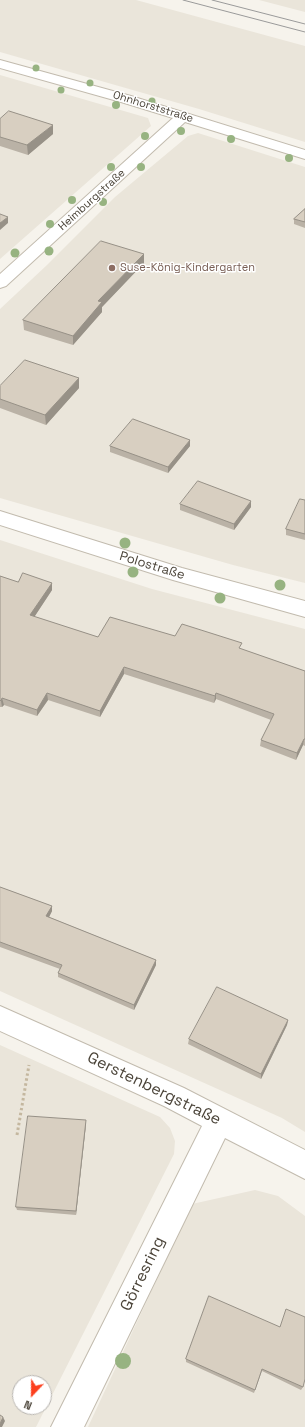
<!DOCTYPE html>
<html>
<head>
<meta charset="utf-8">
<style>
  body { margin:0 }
  #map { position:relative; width:305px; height:1427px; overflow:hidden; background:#f6f3ec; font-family:"Space Grotesk",sans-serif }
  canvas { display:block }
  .north { position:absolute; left:12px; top:1375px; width:40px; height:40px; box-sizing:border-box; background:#fff; border:1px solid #b7b4b0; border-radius:50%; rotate:202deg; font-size:11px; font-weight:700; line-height:16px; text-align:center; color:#4b4439 }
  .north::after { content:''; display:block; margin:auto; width:14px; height:18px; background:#fc3f1d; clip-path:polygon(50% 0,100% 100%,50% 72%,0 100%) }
</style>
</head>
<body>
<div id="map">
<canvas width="305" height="1427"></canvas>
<div class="north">N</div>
</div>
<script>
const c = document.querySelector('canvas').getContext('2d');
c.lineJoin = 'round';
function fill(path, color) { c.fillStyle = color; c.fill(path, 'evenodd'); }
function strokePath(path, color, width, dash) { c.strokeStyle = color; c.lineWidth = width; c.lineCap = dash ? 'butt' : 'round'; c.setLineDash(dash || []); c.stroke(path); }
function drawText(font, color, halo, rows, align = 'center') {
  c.font = font + ' "Space Grotesk",sans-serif'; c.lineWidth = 3; c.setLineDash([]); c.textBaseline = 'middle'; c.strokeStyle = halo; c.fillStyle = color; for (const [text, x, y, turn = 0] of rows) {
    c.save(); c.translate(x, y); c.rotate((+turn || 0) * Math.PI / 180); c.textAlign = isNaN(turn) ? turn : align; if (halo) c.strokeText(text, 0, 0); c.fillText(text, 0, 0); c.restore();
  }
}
const residential = new Path2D(`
  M0 0H136L305 46V142L199 109 0 52Z
  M259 0H305V12Z
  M0 75 148 118 151 126 0 259Z
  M198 133 305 167V583L233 565 0 498V309L47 265 115 197 188 136Z
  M0 540 152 589 305 629V1132L282 1118 0 991Z
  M0 1045 160 1117 170 1128 175 1141 174 1154 36 1427H0ZM20 1383H44V1407H20Z
  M255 1190 278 1196 305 1216V1427H88L192 1204Z`);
const path = new Path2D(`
  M17 1135 29 1065`);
const minor = new Path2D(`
  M0 60 131 96 305 150V159L185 122 6 286 0 288V274L173 118 121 102 0 68Z
  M0 511 182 568 305 601V617L173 580 0 525Z
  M0 1006 184 1088 305 1150V1179L225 1138 84 1427H51L202 1126 164 1106 0 1031Z`);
const tram = new Path2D(`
  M183 0 305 32
  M212 0 305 24`);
const trees = [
  [36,68,3.5],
  [90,83,3.5],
  [61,90,3.5],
  [152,101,3.5],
  [116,105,4],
  [181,131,4],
  [145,136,4],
  [231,139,4],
  [289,158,4],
  [111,167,4],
  [141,167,4],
  [72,200,4],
  [103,202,4],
  [50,224,4],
  [49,251,4.5],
  [15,253,4.5],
  [125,543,5.5],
  [133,572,5.5],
  [280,585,5.5],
  [220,598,5.5],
  [123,1361,8]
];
const wall = new Path2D(`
  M0 119 53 134 28 155 0 146Z
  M305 209V228L294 224V219Z
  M144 254V263L102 307V312L73 345 24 330 23 320Z
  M0 386 79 388 46 425 0 408Z
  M110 446H190L168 473 110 452Z
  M305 500V540L286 535V529Z
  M180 504 251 507 234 530 180 510Z
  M0 576 18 582 52 583V590L34 617 98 637 175 636 241 649 305 671V746L303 745 296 760 260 746 261 740 271 720 216 699 214 703 124 674 100 717 48 700 37 716 4 705 2 707H0Z
  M0 887 52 906V911L49 917 156 960V965L134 1010 58 977V973L60 969 0 947Z
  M288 1020 287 1025 261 1079 188 1044 189 1039Z
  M86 1124 76 1215 17 1210 16 1207Z
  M209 1296 303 1387 301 1390 262 1371 254 1393 186 1362V1359Z`);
const shadedWall = new Path2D(`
  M53 125V134L28 155 27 145Z
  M8 217V223L0 230V223Z
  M144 254V263L102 307V312L73 345V336L98 301Z
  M79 378V388L46 425 45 415Z
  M190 440V446L168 473V467Z
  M251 501V507L234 530V524Z
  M52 583V590L31 622 30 615Z
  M124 667V674L100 717V711Z
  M47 693 48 700 37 716V710Z
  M216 693V699L214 703 215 696Z
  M2 698 4 705 2 707 1 701Z
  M304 739 303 745 296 760 297 753Z
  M52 906V911L47 921 46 916Z
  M156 960V965L134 1010V1005Z
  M288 1020 287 1025 261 1079V1074Z
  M86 1120V1124L76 1215V1211Z
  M3 1417 5 1421 2 1427H0V1424Z`);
const building = new Path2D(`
  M9 111 53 125 27 145 0 137V119Z
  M305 209V222L294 219Z
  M0 214 8 217 0 223Z
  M101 241 144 254 98 301 102 302 73 336 23 320Z
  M25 360 79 378 45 415 0 399V386Z
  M133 419 190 440 168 467 110 446Z
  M198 481 251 501 234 524 180 504Z
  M300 499 305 500V534L286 529Z
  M23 573 52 583 30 615 98 637 110 617 175 636 182 624 242 643 239 648 305 671V739H304L297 753 261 740 274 714 216 693 215 696 124 667 100 711 47 693 37 710 2 698 1 701 0 700V576L18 582Z
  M0 887 52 906 46 916 156 960 134 1005 58 973 62 965 0 942Z
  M217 987 288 1020 261 1074 189 1039Z
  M28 1116 86 1120 76 1211 16 1207Z
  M209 1296 280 1327 286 1309 305 1317V1379L303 1387 262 1369 255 1390 186 1359Z
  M0 1415 3 1417 0 1424Z`);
const markers = [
  [112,268,4,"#8d6e63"]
];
const farStreetnames = [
  ["Ohnhorststraße",153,107,17],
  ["Heimburgstraße",92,200,-42]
];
const farEducationnames = [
  ["Suse-König-Kindergarten",120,268]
];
const streetNames = [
  ["Polostraße",152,566,17]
];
const nearStreetnames = [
  ["Gerstenbergstraße",154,1089,26],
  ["Görresring",143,1274,-64]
];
fill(residential, '#eae5da');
strokePath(minor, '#c2bbae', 2);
strokePath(path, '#c4b79f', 3, [2.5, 2.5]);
fill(minor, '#fff');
strokePath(tram, '#9a9a9a', 1);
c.fillStyle = '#97b381';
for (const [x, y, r] of trees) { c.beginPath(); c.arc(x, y, r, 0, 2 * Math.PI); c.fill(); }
fill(wall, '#bab2a6');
fill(shadedWall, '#979187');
fill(building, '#d8cfc1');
strokePath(building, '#979187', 1);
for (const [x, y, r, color] of markers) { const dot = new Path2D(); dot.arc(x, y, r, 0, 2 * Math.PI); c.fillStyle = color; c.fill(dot); strokePath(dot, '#fff', 1.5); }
drawText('11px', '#4b4439', '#fff', farStreetnames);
drawText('11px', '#785e54', '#fff', farEducationnames, 'left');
drawText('13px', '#4b4439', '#fff', streetNames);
drawText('16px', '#4b4439', '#fff', nearStreetnames);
</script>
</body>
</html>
